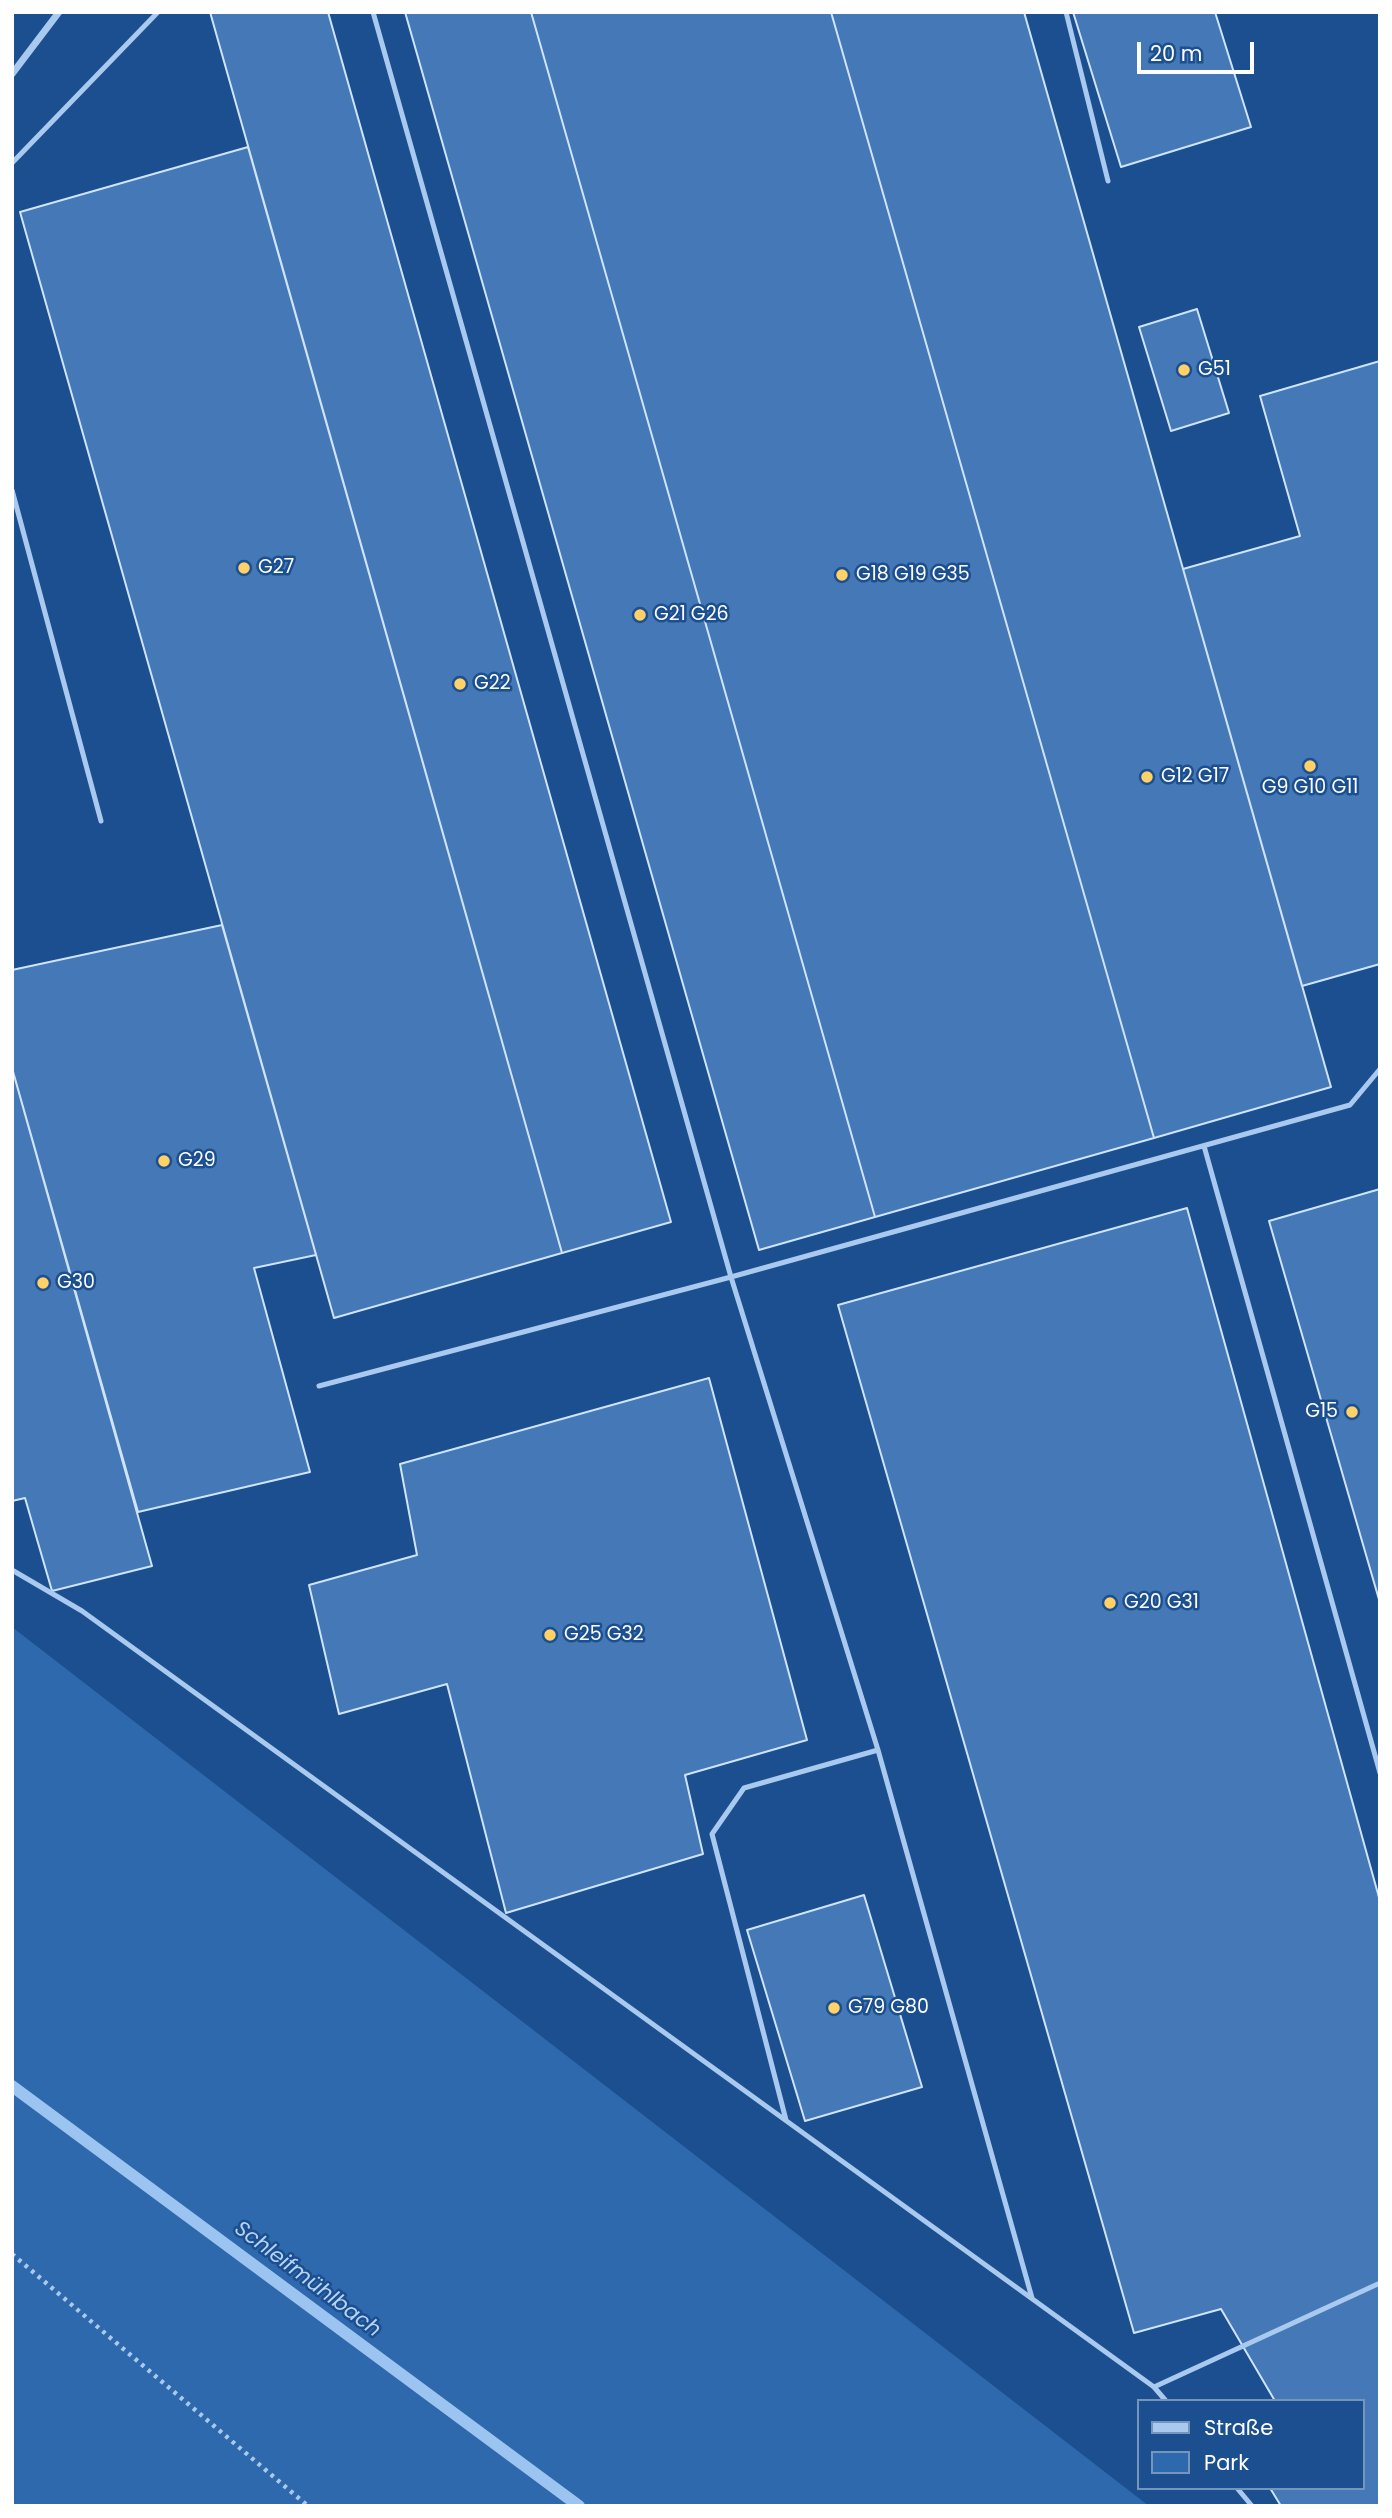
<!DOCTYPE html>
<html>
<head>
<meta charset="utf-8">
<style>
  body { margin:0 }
  #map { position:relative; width:1392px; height:2518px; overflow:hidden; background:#1b4f8f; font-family:Poppins,sans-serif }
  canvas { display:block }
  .frame { position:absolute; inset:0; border:14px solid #fff; pointer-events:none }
  .legend { position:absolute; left:1137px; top:2399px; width:228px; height:91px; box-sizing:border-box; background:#1b4f8f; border:2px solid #7695bc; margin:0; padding:9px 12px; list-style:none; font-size:21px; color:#fff }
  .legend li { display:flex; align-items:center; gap:14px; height:35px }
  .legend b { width:35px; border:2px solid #7695bc }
  .scale { position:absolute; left:1137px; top:42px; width:117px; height:32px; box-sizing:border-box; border:4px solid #fff; border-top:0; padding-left:9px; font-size:21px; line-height:24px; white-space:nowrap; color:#fff; -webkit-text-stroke:5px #1b4f8f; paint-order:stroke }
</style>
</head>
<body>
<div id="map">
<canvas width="1392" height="2518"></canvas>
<div class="frame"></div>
<ul class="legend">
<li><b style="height:9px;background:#a9c9ee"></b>Straße</li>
<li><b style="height:19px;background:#2e69ad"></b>Park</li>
</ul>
<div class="scale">20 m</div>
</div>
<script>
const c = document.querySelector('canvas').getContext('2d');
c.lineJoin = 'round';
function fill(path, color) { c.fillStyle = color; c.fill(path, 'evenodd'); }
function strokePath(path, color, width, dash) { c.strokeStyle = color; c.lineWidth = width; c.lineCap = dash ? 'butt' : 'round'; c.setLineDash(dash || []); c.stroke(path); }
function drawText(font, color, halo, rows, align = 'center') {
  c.font = font + ' Poppins,sans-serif'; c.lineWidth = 5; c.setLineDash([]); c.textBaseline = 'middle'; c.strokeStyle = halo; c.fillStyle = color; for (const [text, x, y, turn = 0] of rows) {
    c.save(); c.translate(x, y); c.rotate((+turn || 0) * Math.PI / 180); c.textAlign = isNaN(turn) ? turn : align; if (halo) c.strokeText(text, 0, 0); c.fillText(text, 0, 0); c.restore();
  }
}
const green = new Path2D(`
  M12 1627 1149 2506H12Z`);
const stream = new Path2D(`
  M12 2086 579 2506`);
const building = new Path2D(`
  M210 12H328L671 1222 562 1253Z
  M405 12H531L875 1217 759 1250Z
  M531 12H831L1154 1138 875 1217Z
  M831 12H1024L1331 1087 1154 1138Z
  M1073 12H1215L1251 127 1121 167Z
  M248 147 562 1253 334 1318 20 212Z
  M1197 309 1229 413 1171 431 1139 327Z
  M1380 361V964L1302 986 1183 569 1300 536 1260 396Z
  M222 925 316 1255 254 1268 310 1472 138 1512 12 1068V970Z
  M12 1068 152 1566 52 1591 25 1498 12 1501Z
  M1380 1189V1603L1269 1221Z
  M1187 1208 1380 1901V2506H1281L1270 2488H1362V2401H1275L1221 2309 1134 2333 838 1305Z
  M709 1378 807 1740 685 1775 703 1854 506 1913 447 1684 339 1714 309 1585 417 1555 400 1464Z
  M864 1895 922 2087 805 2121 747 1930Z`);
const path = new Path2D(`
  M12 2254 308 2506`);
const lane = new Path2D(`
  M373 12 731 1277 1350 1105 1380 1069
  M1066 12 1108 181
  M12 163 158 12
  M12 490 101 821
  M1204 1146 1380 1773
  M319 1386 731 1277 878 1750 1032 2298
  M12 1570 82 1611 1154 2387
  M786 2120 712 1834 744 1788 878 1750
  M1166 2401 1154 2387 1380 2283
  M1237 2488 1252 2506`);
const street = new Path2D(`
  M12 74 59 12`);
const markers = [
  [1184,370,7,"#ffd166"],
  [244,568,7,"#ffd166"],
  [842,575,7,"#ffd166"],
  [640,615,7,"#ffd166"],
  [460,684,7,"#ffd166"],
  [1310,766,7,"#ffd166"],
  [1147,777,7,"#ffd166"],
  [164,1161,7,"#ffd166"],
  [43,1283,7,"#ffd166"],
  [1352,1412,7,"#ffd166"],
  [1110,1603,7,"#ffd166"],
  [550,1635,7,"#ffd166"],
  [834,2008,7,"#ffd166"]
];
const poiNames = [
  ["G51",1198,370],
  ["G27",258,568],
  ["G18 G19 G35",856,575],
  ["G21 G26",654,615],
  ["G22",474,684],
  ["G12 G17",1161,777],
  ["G9 G10 G11",1310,788,"center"],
  ["G29",178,1161],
  ["G30",57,1283],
  ["G15",1338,1412,"right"],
  ["G20 G31",1124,1603],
  ["G25 G32",564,1635],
  ["G79 G80",848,2008]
];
const waterNames = [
  ["Schleifmühlbach",307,2280,37]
];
fill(green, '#2e69ad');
strokePath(stream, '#9cc4f0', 12);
fill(building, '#4478b7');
strokePath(building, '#cfe3fa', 2);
strokePath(path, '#a9c9ee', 4.5, [3.5, 5]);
strokePath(lane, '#a9c9ee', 5);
strokePath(street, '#a9c9ee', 7);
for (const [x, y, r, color] of markers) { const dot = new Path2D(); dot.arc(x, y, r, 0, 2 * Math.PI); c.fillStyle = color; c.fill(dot); strokePath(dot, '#1b4f8f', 2.5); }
drawText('19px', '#fff', '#1b4f8f', poiNames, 'left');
drawText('italic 21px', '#b5d3f5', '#1b4f8f', waterNames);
</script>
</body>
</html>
